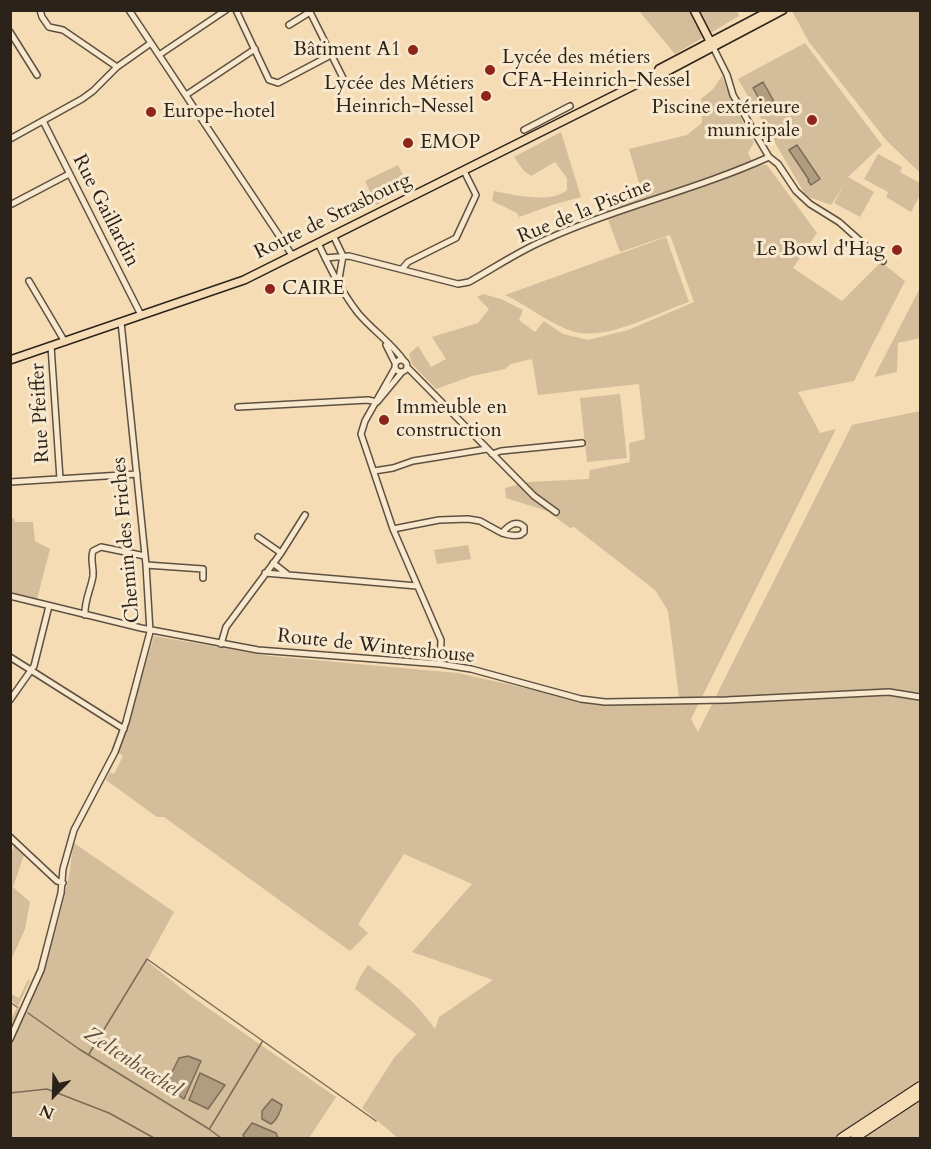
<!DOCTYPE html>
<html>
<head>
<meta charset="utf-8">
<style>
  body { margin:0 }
  #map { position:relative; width:931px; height:1149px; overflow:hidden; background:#f5dcb4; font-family:Cardo,serif }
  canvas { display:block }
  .frame { position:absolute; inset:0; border:12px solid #2b231a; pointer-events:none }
  .north { position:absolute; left:24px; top:1065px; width:60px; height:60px; -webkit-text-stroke:4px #f8e8ce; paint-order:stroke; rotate:203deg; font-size:16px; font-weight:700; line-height:24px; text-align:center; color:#2b231a }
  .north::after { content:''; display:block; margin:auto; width:21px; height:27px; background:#2b231a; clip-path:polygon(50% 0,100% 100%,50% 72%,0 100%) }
</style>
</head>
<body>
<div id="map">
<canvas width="931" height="1149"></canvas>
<div class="frame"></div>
<div class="north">N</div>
</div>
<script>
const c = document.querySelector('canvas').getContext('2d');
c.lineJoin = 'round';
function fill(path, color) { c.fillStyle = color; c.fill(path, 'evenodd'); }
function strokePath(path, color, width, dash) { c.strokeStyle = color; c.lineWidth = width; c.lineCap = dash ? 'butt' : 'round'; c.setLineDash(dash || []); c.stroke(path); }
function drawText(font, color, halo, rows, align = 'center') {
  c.font = font + ' Cardo,serif'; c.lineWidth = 6; c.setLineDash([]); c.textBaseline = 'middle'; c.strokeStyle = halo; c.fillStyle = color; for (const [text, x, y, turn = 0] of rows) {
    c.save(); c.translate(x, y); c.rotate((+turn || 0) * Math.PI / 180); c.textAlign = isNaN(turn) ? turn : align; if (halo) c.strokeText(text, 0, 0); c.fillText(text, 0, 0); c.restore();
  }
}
const green = new Path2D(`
  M639 11H737L739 16 675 54Z
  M792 11H920V173L886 140 809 42Z
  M805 43 882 145 848 177 874 192 860 217 834 203 844 185 831 205 806 196 738 79Z
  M722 76 731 100 754 142 748 153 754 165H767L817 233 793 268 842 301 881 262 905 281 854 381 798 392 820 433 836 429 691 719 698 732 852 425 920 411V1138H398L362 1108 394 1058 416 1034 355 989 361 975 368 965C394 984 417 1003 435 1029L439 1017 493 980 412 952 472 884 404 854 358 924 368 933 350 951 164 817H157L106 780 110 772 114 774 123 756 119 753 154 636 269 656 458 673 565 697 595 705 679 697 668 611 655 590 574 527 570 528 547 511 506 498 505 488 528 482 589 479 590 470 630 462 629 443 645 439 639 384 538 395 532 359 511 364 505 369 472 376 436 389 412 364 409 354 418 346 431 367 446 359 432 337 478 323 489 309 477 297 483 294 501 299 523 310 519 320 535 332 544 321 563 334 588 340 628 330 694 302 670 235 620 252 604 209 643 196 629 149 687 135 702 123 701 99 713 89Z
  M561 132 581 197 555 204 519 217 517 213 492 201 494 191C514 195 551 204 567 190V178L555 162 531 176 524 171 514 157Z
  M878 154 902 167 900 172 920 183V195L911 212 886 197 888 192 864 179Z
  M398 165 409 188 376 205 365 181Z
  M666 237 689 302C653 314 602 345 566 329 545 320 526 305 505 295Z
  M920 288V338L898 343 897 372 874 377Z
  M620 394 627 458 587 462 580 398Z
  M10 518H14L15 522H33L35 541 50 549 37 599 11 592Z
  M468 545 471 559 437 564 434 550Z
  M74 843 174 912 147 961 192 997 336 1097 309 1138H11V1019L18 1006 11 1000 10 993 19 998 28 980 30 981 18 1006 28 1010C45 968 59 924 68 880 71 867 71 855 74 843Z
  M14 846 24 855 13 887 30 902 25 929 11 960 10 857Z`);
const water = new Path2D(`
  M763 82 776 105 766 111 753 88Z
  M797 145 820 179 811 185 808 181 809 180 789 150Z
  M188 1056 201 1061 184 1099 165 1086 179 1058Z
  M200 1073 225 1085 208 1109 189 1100Z
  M272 1099 282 1105C281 1111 276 1121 271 1124L262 1119V1111Z
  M252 1123 276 1133 278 1138H244L243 1135Z`);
const stream = new Path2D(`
  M10 1002 17 1007
  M28 1013 79 1049 209 1129 221 1138
  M89 1054 147 959 376 1121
  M10 1093 47 1089 109 1113 154 1138
  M210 1128 262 1042`);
const minor = new Path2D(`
  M40 10 42 17 49 27 63 30 117 67
  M129 10 292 255
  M236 10 269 80 278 83 331 55
  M309 10 346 84
  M289 25 310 12
  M10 32 37 75
  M713 47 727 75 733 95 759 140 769 157 778 164 796 191 810 204 839 222 883 261
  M159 55 226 10
  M186 95 255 49
  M43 121 141 315
  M524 130 570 106
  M10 139 82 99 93 91 117 67 151 43
  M10 205 69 174
  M333 235 343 256 338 284
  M318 243C330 268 341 291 358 313 372 330 392 343 404 361
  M325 258 349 256 458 284 469 282C494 268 519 251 545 240 618 207 696 190 769 157
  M402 269 408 262 456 238 476 195 464 171
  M29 281 65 342
  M386 345 395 363
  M51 346 60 479
  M395 366a6 6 0 1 1 12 0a6 6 0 1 1-12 0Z
  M407 367 534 496 556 512
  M395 368 365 421 361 434 393 529 441 640 440 664
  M378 401 402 372
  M238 407 368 400 377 402
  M492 454 501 451 582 443
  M374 471 393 468 413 461 487 449
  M10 482 137 474
  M393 529 439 520 468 519 480 521 500 532C506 535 513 536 520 535L524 532V527C516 519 508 526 502 533
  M258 537 281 553
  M273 563 287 574
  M146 565 203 569V578
  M265 573 417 586
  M10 596 141 628 258 650 440 664 471 669 581 699 605 702 727 700 889 692 920 697
  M85 615C84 601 91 589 93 576 94 567 90 560 93 551L101 547 145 556
  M221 644 226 627 281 553 305 515
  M10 657 124 729
  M10 700 34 666 49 606
  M10 837 57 881 63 883
  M10 1039 41 970 61 893 63 869 74 830 115 752 126 722 150 632 146 565 121 322`);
const major = new Path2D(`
  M694 10 712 45
  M657 74 659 69 771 10
  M10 360 244 280 657 74H662L783 10`);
const highway = new Path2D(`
  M841 1138 920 1086
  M855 1138 920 1095`);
const markers = [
  [413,50,6,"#8f2418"],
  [490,70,6,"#8f2418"],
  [486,96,6,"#8f2418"],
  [151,112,6,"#8f2418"],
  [812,120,6,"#8f2418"],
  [408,143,6,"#8f2418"],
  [897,250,6,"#8f2418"],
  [270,289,6,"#8f2418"],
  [384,420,6,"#8f2418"]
];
const poiNames = [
  ["Bâtiment A1",401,50,"right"],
  ["Lycée des métiers",502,58],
  ["CFA-Heinrich-Nessel",502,81],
  ["Lycée des Métiers",474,84,"right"],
  ["Heinrich-Nessel",474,107,"right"],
  ["Piscine extérieure",800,108,"right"],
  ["municipale",800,131,"right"],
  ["Europe-hotel",163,112],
  ["EMOP",420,143],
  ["Le Bowl d'Hag",885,250,"right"],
  ["CAIRE",282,289],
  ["Immeuble en",396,408],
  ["construction",396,431]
];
const streetNames = [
  ["Rue Gaillardin",105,211,63],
  ["Rue de la Piscine",585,212,-22],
  ["Route de Strasbourg",333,217,-26],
  ["Rue Pfeiffer",41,413,-93],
  ["Chemin des Friches",127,540,-95],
  ["Route de Wintershouse",376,647,6]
];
const waterNames = [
  ["Zeltenbaechel",132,1063,33]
];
fill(green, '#d3bd9a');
fill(water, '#b09d80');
strokePath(water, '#7b6c57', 1.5);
strokePath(stream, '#7b6c57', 1.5);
strokePath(minor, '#5e5140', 8);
strokePath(major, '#2b231a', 10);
strokePath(highway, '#2b231a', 10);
strokePath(minor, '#f8e8ce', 5);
strokePath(major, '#f5dcb4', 7);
strokePath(highway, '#f5dcb4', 8);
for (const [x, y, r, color] of markers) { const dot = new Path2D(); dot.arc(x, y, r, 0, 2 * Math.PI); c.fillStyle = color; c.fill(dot); strokePath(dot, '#f8e8ce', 2); }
drawText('20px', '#2b231a', '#f8e8ce', poiNames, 'left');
drawText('20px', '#2b231a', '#f8e8ce', streetNames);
drawText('italic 21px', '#5a4e3e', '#f8e8ce', waterNames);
</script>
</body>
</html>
